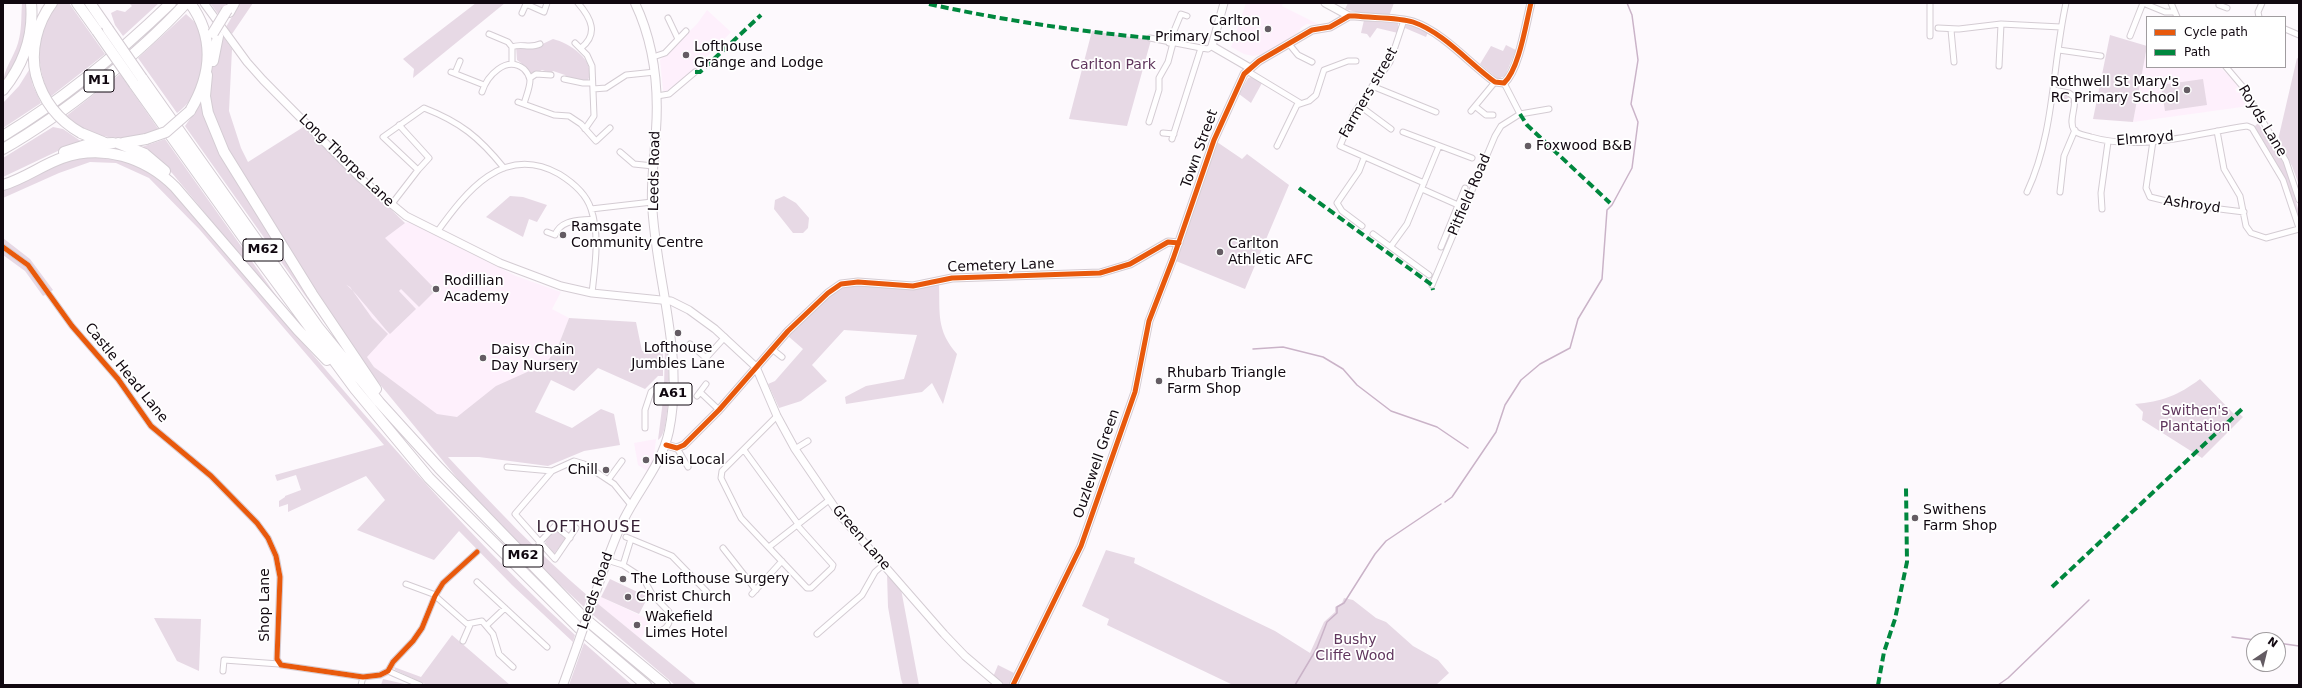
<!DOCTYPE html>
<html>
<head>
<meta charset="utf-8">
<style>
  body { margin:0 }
  #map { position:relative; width:2302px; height:688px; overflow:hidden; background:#fdf9fd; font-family:"DejaVu Sans",sans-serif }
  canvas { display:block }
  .frame { position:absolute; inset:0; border:4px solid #110810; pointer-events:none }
  .legend { position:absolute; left:2146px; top:16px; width:140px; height:52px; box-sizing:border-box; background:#fff; border:1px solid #a09c9f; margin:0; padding:5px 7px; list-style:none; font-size:12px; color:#110810 }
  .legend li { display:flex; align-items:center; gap:8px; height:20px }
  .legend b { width:20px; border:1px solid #a09c9f }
  .north { position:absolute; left:2246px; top:632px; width:40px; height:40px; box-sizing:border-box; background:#fff; border:1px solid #a09c9f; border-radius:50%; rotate:35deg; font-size:11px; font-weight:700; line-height:16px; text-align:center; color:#110810 }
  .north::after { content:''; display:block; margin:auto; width:14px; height:18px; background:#645c63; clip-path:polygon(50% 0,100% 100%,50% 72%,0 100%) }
</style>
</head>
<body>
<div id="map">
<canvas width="2302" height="688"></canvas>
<div class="frame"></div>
<ul class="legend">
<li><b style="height:5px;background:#e8590c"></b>Cycle path</li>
<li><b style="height:5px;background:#00873e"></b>Path</li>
</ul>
<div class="north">N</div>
</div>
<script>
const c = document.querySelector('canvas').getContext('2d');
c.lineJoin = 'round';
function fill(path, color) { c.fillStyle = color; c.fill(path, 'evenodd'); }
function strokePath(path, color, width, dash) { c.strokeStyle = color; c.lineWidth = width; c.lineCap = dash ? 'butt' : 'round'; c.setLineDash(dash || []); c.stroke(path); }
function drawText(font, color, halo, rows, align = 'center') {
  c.font = font + ' "DejaVu Sans",sans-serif'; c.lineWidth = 3.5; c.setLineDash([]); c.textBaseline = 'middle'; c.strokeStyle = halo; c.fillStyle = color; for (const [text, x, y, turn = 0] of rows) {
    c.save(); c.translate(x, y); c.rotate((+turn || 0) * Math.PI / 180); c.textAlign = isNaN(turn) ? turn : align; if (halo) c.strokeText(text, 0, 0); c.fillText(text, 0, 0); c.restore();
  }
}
const built = new Path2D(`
  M1246 3H1283L1282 6 1320 25 1307 24 1302 27 1294 37 1265 54 1253 56 1244 54 1231 47Z
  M707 10 731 32 710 54 698 63 692 73 667 91H663L660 60 697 24Z
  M2147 55V67H2220L2233 80 2238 87 2235 89 2237 93 2240 91 2249 106 2133 122 2144 56Z
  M344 166 405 223 409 222 516 276 561 292 552 309 569 318 557 349 545 364 447 457 410 414 353 339 318 286Z
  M656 439 653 463 647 471 638 465 634 443Z
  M601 597 650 620 641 639 597 603Z`);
const green = new Path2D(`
  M22 3H27C25 40 23 52 3 84 3 70 14 57 18 43 22 30 21 17 22 3Z
  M58 3H69L105 54 50 97C36 66 33 30 58 3Z
  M129 3H159L123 36 115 25 111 13 117 10 125 12 132 6Z
  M210 3H230L219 15Z
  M240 3H253L232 34 226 27Z
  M476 3H505L413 78 414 69 403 59Z
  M1348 3H1394L1389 16 1367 15 1345 9Z
  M186 14C190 18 196 22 198 27 212 55 202 96 177 113L138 58Z
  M1364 20 1398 22V33L1377 28 1370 38 1367 34 1361 33Z
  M1406 24H1411L1428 32 1426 37 1405 28Z
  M1092 31 1151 40 1127 126 1069 119Z
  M222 35 232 49 229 111 241 148 248 162 305 126 405 223 385 238 436 290 419 307 401 289 399 291 416 309 390 334C381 325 352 287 345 284L350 287 372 318 388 334 367 357 374 367 437 414 457 417 496 386 545 364 557 349 569 318 636 322 642 351 663 348V376H658L645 389 598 368 574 391 551 380 535 412 572 428 601 409 614 414 620 445 584 451 548 466 479 457H448C493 505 538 553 588 596L584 607 542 568 462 484 378 382 339 328 222 140C219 130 214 120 212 111 208 88 212 56 222 35Z
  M2110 35 2147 46 2133 122 2093 119Z
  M553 39C569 43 597 60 588 81L582 82 567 78 565 75 553 71 551 73 542 70 532 75 525 66 517 60 516 46 532 49Z
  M1506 45 1516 50 1505 76 1498 79 1480 64 1491 46 1503 51Z
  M2297 58 2299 59V185L2292 166 2278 140Z
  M29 70 33 86 41 103 3 128V103L19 86Z
  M120 74 159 130C122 144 97 140 65 117Z
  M1251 77 1262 83 1251 103 1239 94 1248 78Z
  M2203 79 2207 105 2165 111 2161 85Z
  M2061 94 2068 95 2073 103 2057 100V96Z
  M201 103 211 134 221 156 328 328 185 126Z
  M2258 123 2286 167 2299 212V221L2284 176 2254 127Z
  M53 127 63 129 82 142 62 149 3 177V158Z
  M165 139 295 322 172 173 162 163 139 148Z
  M1217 142 1242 159 1247 154 1289 185 1245 289 1176 261Z
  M104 156 134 163 162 179C298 333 424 496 575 635L573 642 512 585 459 531 434 560 357 530 385 500 366 476 288 512V504L279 507V501L285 497V496L301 490 296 475 277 481 275 475 384 445 200 230 149 178 116 163 90 162 59 173 3 198V190L60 163 75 158Z
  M510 196 523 197 547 205 537 222 529 219 523 237 486 217Z
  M784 196 796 203 809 218 808 228 803 233H793L774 209 775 200Z
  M3 238 30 259 53 290 50 292 29 264 3 244Z
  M3 250 27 266 47 294 43 296 25 271 3 255Z
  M939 282C940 313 936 330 957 354L943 404 932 383 922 392 846 404 845 397 866 386 904 379 917 335 844 330 812 365 827 381 801 401 779 408 768 384 775 381 803 349 788 336 838 289 848 285Z
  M668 347 669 381 664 386 665 348Z
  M2200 379 2234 414 2236 411 2243 417 2202 458 2142 420 2143 412 2135 404C2161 402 2179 395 2200 379Z
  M664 392 669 399C666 410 667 435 658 440Z
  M555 530 566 538 554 554 545 542Z
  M1106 550 1135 558 1134 563 1275 631 1310 653 1324 622 1335 612V607L1342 603 1344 598 1353 600 1376 618 1386 622 1413 646 1438 660 1449 673 1436 685H1233L1107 625 1109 619 1082 606Z
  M887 573 901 589 919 685H903L901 679 888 607Z
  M610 579 648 597 639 614 601 597Z
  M597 603 697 685H675L593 615Z
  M154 618 201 619 199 671 177 661Z
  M452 635 510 685H427L395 670 394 667 421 677Z
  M584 643 632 685H569Z
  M998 665 1014 673 1008 685H1005L993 677Z
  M383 679 409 685H381Z`);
const stream = new Path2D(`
  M1253 349 1283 347 1323 357 1343 369 1357 385 1391 411 1437 427 1468 448
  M1445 502 1452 497 1496 432 1505 405 1521 380 1540 364 1570 348 1578 319 1602 279 1607 210 1612 205 1632 168 1638 122 1631 104 1638 60 1632 15 1627 3
  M2232 637 2255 640
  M2278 643 2299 646
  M1295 685 1317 648 1327 622 1337 613V607L1344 603 1375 554 1386 541 1441 504
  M1998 685 2008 678 2089 600`);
const street = new Path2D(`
  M578 3C591 18 599 34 581 48
  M1930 3V36
  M2143 3 2165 12H2173
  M2171 3 2177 17
  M2219 5 2227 8
  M522 13 526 4 544 12 547 3
  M2259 17 2258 12 2262 3
  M668 18 678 39
  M1404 20 1390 62 1354 113 1340 146 1424 183
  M1938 28 1959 29 2001 24 2061 27
  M2285 29 2299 35
  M1951 30 1954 62
  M489 34 508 42 512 47V64
  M2130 36 2143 3
  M1150 38 1201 48 1208 49 1212 46
  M575 43 587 55 592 66 594 116 585 129
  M1169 43 1181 14 1187 16
  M1289 44 1298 55 1312 62
  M512 47C521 43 530 49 540 44
  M2059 50 2101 56
  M653 57 665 53 686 31
  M1999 66 2001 24
  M2226 67 2243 87 2286 161 2299 200
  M1247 71 1300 103
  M451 72 484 85
  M455 73 460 61
  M530 78 536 74 551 75
  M564 79 583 83H592
  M1504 83 1520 114
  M1372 86 1436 112
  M593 89 606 88 626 75 655 72
  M2054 90 2069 93 2074 97C2077 107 2068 121 2074 130 2078 135 2085 135 2091 137 2141 152 2197 133 2247 126L2252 128 2283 180 2299 228
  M482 92C487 76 506 55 524 69 527 72 529 75 530 80 530 88 526 96 524 104
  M657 96 669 94 695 72
  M518 102 554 115 569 116 581 124 596 141 610 128
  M1360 106 1391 129
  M1476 107 1486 115H1493
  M1471 111 1495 82
  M1520 114 1549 109
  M1149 122 1159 90V78L1168 62 1173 43
  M2217 131 2224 169 2240 196 2246 226 2251 233 2266 238 2299 229
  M1403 132 1472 158
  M1163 133 1174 134
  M1172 139 1201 48
  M2153 141 2146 188 2150 197 2179 204 2244 212
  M1277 146 1297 105 1309 101 1316 95 1324 70 1348 61H1356
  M620 152 634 164 653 166
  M418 170 383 137 424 108C460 122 479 137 504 168
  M1422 189 1458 205
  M2027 192C2055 132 2052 66 2066 3
  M2060 192 2064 156 2075 130
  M391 205 418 170 429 158 399 125
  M591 209 652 202
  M2102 209 2101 193 2108 142
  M1362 226 1342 211 1337 203 1359 171 1364 158
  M437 232C466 192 503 143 559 174 572 182 586 193 591 209 600 235 595 266 592 293
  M547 232 555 235C561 219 579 221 593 219
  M1373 234 1429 275
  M1391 246 1407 224 1439 146
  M3 247 28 265 72 326 118 379 151 426 211 476 257 523 268 538 276 556 280 577 277 659 281 665 363 677 380 675 388 671 393 662 413 641 422 628 435 596 443 583 477 552
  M1441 247 1465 188
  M1432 285 1495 136 1501 126 1520 114
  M690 344 706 358 725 337
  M772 349 782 357
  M700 392 719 410
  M697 396 706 384
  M777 416 722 471 721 478 741 518 807 588H811L832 568 833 565 797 525
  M645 428V410L651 392 656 388 673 389
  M677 448 688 467
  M795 449 808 441
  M744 450 798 524
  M507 467 552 471
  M608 480 622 461
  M576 528 555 559 515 514 552 471 574 461 584 464 614 484 631 505
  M626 537 672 556 707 592
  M539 543 555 526 570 538
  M769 547 829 500
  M723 548 756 590
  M607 560 623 565 631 539
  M623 565 643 578 652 594 669 612C672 620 668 629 659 631
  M477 582 547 647
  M406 584 433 594 467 624 482 621 493 634 499 654 513 667
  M752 594 782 561
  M487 625 505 608
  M817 634 862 595 875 572 884 564
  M463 641 470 625
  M223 671 224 660 279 664
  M388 671 420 685
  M361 685 363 677`);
const secondary = new Path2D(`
  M204 3 247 62 263 80 360 178 406 216 500 263 561 286 592 293 671 301 689 310 715 329 756 367 777 416 795 449 840 515 944 634 965 656 999 685
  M1224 3 1212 46 1250 68
  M1325 3 1349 16
  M666 445 677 448 684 445 719 410 788 331 828 293 841 284 858 282 913 286 952 278 1100 273 1130 264 1168 242 1179 243
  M1013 685 1081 546 1135 392 1149 321 1173 259 1214 140 1244 74 1259 61 1312 30 1330 27 1349 16H1355C1371 18 1399 17 1413 22 1443 32 1470 64 1495 82L1504 83C1519 70 1526 23 1531 3`);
const primary = new Path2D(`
  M593 600C603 573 611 545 624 519 639 489 662 464 669 431 685 353 655 278 652 202 651 178 655 154 656 130 659 86 654 43 635 3
  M563 685 577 646`);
const highway = new Path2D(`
  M77 3 97 31
  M90 3 108 29
  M229 12 234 3
  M213 61 218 36
  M36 75C30 51 37 23 52 3
  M207 75 205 96 208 113 224 152 312 294 376 389
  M142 78 318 327 379 402 439 468 583 617 665 685
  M134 84 243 237 355 389 429 478 579 628 646 685
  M3 90C23 65 34 35 31 3
  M190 111C211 76 216 39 190 3
  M81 133 103 142
  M3 136C64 99 119 53 171 3
  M118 143 145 154 165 171
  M123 143 146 139
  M3 149C64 114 139 54 186 3
  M64 152 89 144 113 143
  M3 185C24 179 42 165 62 158 103 144 145 157 175 187L298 330 327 360`);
const primaryBridge = new Path2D(`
  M577 646 593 600`);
const highwayBridge = new Path2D(`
  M108 29 142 78
  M97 31 134 84
  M213 33 227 10
  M36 75C43 101 58 120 81 133
  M146 139 166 132 190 111`);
const quiet = new Path2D(`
  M929 4C1002 20 1075 31 1150 38
  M695 72H700L761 15
  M1520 114 1527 125 1610 203
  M1299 188 1432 285 1433 290
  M2052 587 2242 409
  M1878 685 1884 652 1895 619 1907 562 1906 488`);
const cycleway = new Path2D(`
  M3 247 28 265 72 326 118 379 151 426 211 476 257 523 268 538 276 556 280 577 277 659 281 665 363 677 380 675 388 671 393 662 413 641 422 628 435 596 443 583 477 552
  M666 445 677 448 684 445 719 410 788 331 828 293 841 284 858 282 913 286 952 278 1100 273 1130 264 1168 242 1179 243
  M1013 685 1081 546 1135 392 1149 321 1173 259 1214 140 1244 74 1259 61 1312 30 1330 27 1349 16H1355C1371 18 1399 17 1413 22 1443 32 1470 64 1495 82L1504 83C1519 70 1526 23 1531 3`);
const markers = [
  [1268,29,4,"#645c63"],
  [686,55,4,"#645c63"],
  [2187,90,4,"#645c63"],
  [1528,146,4,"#645c63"],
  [563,235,4,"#645c63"],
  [1220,252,4,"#645c63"],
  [436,289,4,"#645c63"],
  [678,333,4,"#645c63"],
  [483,358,4,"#645c63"],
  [1159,381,4,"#645c63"],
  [646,460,4,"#645c63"],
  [606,470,4,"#645c63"],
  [1915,518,4,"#645c63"],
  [623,579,4,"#645c63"],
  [628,597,4,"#645c63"],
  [637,625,4,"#645c63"]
];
const shields = [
  [99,81,30],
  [263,250,40],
  [673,394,38],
  [523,556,40]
];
const shieldNames = [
  ["M1",99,81],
  ["M62",263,250],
  ["A61",673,394],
  ["M62",523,556]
];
const poiNames = [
  ["Carlton",1260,21,"right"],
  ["Primary School",1260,37,"right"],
  ["Lofthouse",694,47],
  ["Grange and Lodge",694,63],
  ["Rothwell St Mary's",2179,82,"right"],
  ["RC Primary School",2179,98,"right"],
  ["Foxwood B&B",1536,146],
  ["Ramsgate",571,227],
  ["Community Centre",571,243],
  ["Carlton",1228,244],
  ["Athletic AFC",1228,260],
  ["Rodillian",444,281],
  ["Academy",444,297],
  ["Lofthouse",678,348,"center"],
  ["Jumbles Lane",678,364,"center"],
  ["Daisy Chain",491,350],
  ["Day Nursery",491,366],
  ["Rhubarb Triangle",1167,373],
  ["Farm Shop",1167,389],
  ["Nisa Local",654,460],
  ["Chill",598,470,"right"],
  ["Swithens",1923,510],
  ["Farm Shop",1923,526],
  ["The Lofthouse Surgery",631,579],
  ["Christ Church",636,597],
  ["Wakefield",645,617],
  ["Limes Hotel",645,633]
];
const parkNames = [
  ["Carlton Park",1113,65],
  ["Swithen's",2195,411],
  ["Plantation",2195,427],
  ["Bushy",1355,640],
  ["Cliffe Wood",1355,656]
];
const streetNames = [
  ["Farmers street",1369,93,-60],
  ["Royds Lane",2262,121,59],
  ["Elmroyd",2145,139,-5],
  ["Town Street",1200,149,-70],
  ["Long Thorpe Lane",346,161,44],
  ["Leeds Road",655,171,-89],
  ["Pitfield Road",1470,195,-67],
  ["Ashroyd",2192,205,8],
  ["Cemetery Lane",1001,266,-2],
  ["Castle Head Lane",126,373,51],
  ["Ouzlewell Green",1097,464,-71],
  ["Green Lane",861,538,49],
  ["Leeds Road",596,591,-71],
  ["Shop Lane",265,605,-90]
];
const quarterNames = [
  ["LOFTHOUSE",589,528]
];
fill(built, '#fef0fc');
fill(green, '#e7d9e5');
strokePath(stream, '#cab3c8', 1.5);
strokePath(street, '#d4ccd3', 7);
strokePath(secondary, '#d4ccd3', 9);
strokePath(primary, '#d4ccd3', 10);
strokePath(highway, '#d4ccd3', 12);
strokePath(street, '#fffeff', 5);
strokePath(secondary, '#fffeff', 7);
strokePath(primary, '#fffeff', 8);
strokePath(highway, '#fffeff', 10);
strokePath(primaryBridge, '#d4ccd3', 10, []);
strokePath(highwayBridge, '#d4ccd3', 12, []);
strokePath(primaryBridge, '#fffeff', 8);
strokePath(highwayBridge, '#fffeff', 10);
strokePath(quiet, '#00873e', 4, [8, 4]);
strokePath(cycleway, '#e8590c', 5);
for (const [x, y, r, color] of markers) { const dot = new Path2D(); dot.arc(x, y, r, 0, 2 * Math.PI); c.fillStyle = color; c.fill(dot); strokePath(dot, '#fff', 1.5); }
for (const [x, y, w] of shields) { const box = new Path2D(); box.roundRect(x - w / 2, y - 11, w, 22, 3); c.fillStyle = '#fff'; c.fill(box); strokePath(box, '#110810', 1); }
drawText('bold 13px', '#110810', null, shieldNames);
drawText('14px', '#110810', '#fff', poiNames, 'left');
drawText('14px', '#60365d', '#fff', parkNames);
drawText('14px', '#110810', '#fff', streetNames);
c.letterSpacing = '1px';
drawText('16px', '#372135', '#fff', quarterNames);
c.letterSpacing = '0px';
</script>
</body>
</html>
